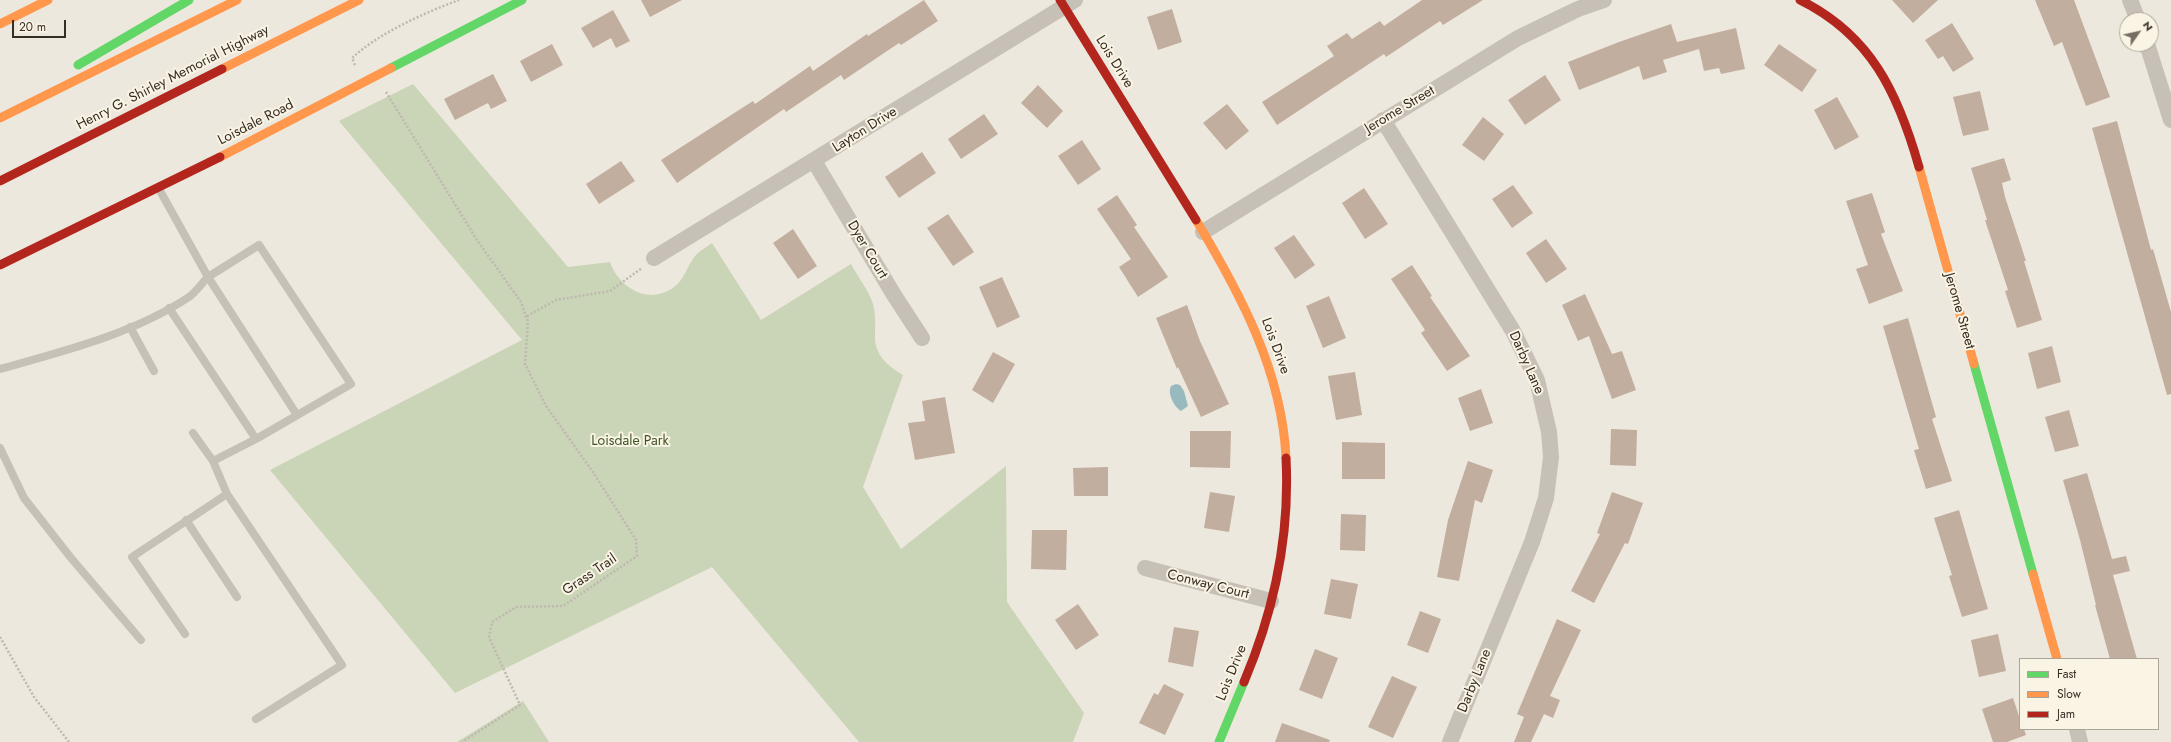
<!DOCTYPE html>
<html>
<head>
<meta charset="utf-8">
<style>
  body { margin:0 }
  #map { position:relative; width:2171px; height:742px; overflow:hidden; background:#ede8dd; font-family:Jost,sans-serif }
  canvas { display:block }
  .legend { position:absolute; left:2019px; top:658px; width:140px; height:72px; box-sizing:border-box; background:#faf4e4; border:1px solid #aca498; margin:0; padding:5px 7px; list-style:none; font-size:12px; color:#362d25 }
  .legend li { display:flex; align-items:center; gap:8px; height:20px }
  .legend b { width:20px; border:1px solid #aca498 }
  .north { position:absolute; left:2119px; top:12px; width:40px; height:40px; box-sizing:border-box; background:#faf4e4; border:1px solid #aca498; border-radius:50%; rotate:56deg; font-size:11px; font-weight:700; line-height:16px; text-align:center; color:#362d25 }
  .north::after { content:''; display:block; margin:auto; width:14px; height:18px; background:#766e65; clip-path:polygon(50% 0,100% 100%,50% 72%,0 100%) }
  .scale { position:absolute; left:12px; top:20px; width:54px; height:18px; box-sizing:border-box; border:2px solid #362d25; border-top:0; padding-left:5px; font-size:12px; line-height:14px; white-space:nowrap; color:#362d25; -webkit-text-stroke:3px #faf4e4; paint-order:stroke }
</style>
</head>
<body>
<div id="map">
<canvas width="2171" height="742"></canvas>
<ul class="legend">
<li><b style="height:5px;background:#63d668"></b>Fast</li>
<li><b style="height:5px;background:#ff974d"></b>Slow</li>
<li><b style="height:5px;background:#b3261e"></b>Jam</li>
</ul>
<div class="north">N</div>
<div class="scale">20 m</div>
</div>
<script>
const c = document.querySelector('canvas').getContext('2d');
c.lineJoin = 'round';
function fill(path, color) { c.fillStyle = color; c.fill(path, 'evenodd'); }
function strokePath(path, color, width, dash) { c.strokeStyle = color; c.lineWidth = width; c.lineCap = dash ? 'butt' : 'round'; c.setLineDash(dash || []); c.stroke(path); }
function drawText(font, color, halo, rows, align = 'center') {
  c.font = font + ' Jost,sans-serif'; c.lineWidth = 4; c.setLineDash([]); c.textBaseline = 'middle'; c.strokeStyle = halo; c.fillStyle = color; for (const [text, x, y, turn = 0] of rows) {
    c.save(); c.translate(x, y); c.rotate((+turn || 0) * Math.PI / 180); c.textAlign = isNaN(turn) ? turn : align; if (halo) c.strokeText(text, 0, 0); c.fillText(text, 0, 0); c.restore();
  }
}
const green = new Path2D(`
  M413 84 568 267 610 262C619 288 649 306 674 287 685 279 687 266 695 256 699 251 707 247 712 243L761 320 851 264C858 277 869 291 873 304 876 315 875 325 875 335 874 355 888 366 903 375L863 487 901 549 1006 466 1007 602 1084 713 1073 742H859L712 567 455 693 270 470 522 340 339 121Z
  M523 701 549 742H457Z`);
const water = new Path2D(`
  M1176 384 1180 385 1184 391 1188 406 1181 411C1174 407 1167 393 1171 386Z`);
const building = new Path2D(`
  M641 0H682L650 17Z
  M924 0 938 21 901 45 899 43 844 80 841 75 786 112 784 109 677 183 661 160 753 101 755 104 810 66 813 71 867 34 868 36Z
  M1422 0H1483L1443 25 1440 21 1386 57 1384 54 1277 125 1262 102 1334 56 1327 46 1347 33 1352 39 1380 21 1384 26Z
  M1892 0H1938L1913 23Z
  M2035 0H2074L2110 97 2086 106 2062 42 2054 46Z
  M1172 9 1182 42 1158 50 1147 17Z
  M613 10 630 41 616 48 611 38 593 48 581 28Z
  M1952 23 1974 59 1953 72 1943 56 1938 59 1925 40Z
  M1671 24 1677 42 1736 28 1745 69 1721 74 1719 68 1704 71 1699 49 1663 60 1667 72 1643 80 1639 66 1579 90 1568 62 1619 42Z
  M552 44 563 65 531 82 520 61Z
  M1779 44 1817 70 1802 92 1764 65Z
  M493 74 507 101 491 109 488 103 455 120 444 99Z
  M1545 75 1561 100 1525 125 1508 100Z
  M1038 85 1063 111 1047 128 1021 103Z
  M1980 91 1989 130 1963 136 1953 97Z
  M1837 97 1859 137 1835 150 1814 110Z
  M1227 104 1249 131 1226 150 1203 123Z
  M984 114 998 134 961 159 948 139Z
  M1483 117 1504 134 1484 161 1462 145Z
  M2117 121 2151 250 2153 249 2171 312V394L2167 395 2092 128Z
  M1082 140 1101 169 1078 185 1058 156Z
  M922 152 936 173 899 198 885 177Z
  M2004 158 2011 180 2002 183 2005 197 2026 261H2024L2042 320 2017 328 2005 291 2008 290 1985 220H1987L1971 168Z
  M621 161 635 181 599 204 586 184Z
  M1513 185 1533 213 1512 228 1492 199Z
  M1364 188 1388 224 1365 239 1342 203Z
  M1872 193 1885 232 1881 234 1903 291 1869 304 1856 269 1868 265 1846 201Z
  M1117 195 1137 225 1134 227 1168 277 1138 297 1119 267 1131 259 1097 209Z
  M948 214 974 252 953 266 927 228Z
  M793 229 817 266 798 279 773 243Z
  M1294 235 1315 265 1295 279 1274 248Z
  M1546 239 1567 269 1546 283 1526 253Z
  M1412 265 1432 296 1430 297 1470 356 1447 371 1421 333 1425 330 1391 279Z
  M1002 277 1020 317 997 328 979 287Z
  M1585 294 1612 354 1622 351 1636 390 1612 399 1589 336 1578 341 1562 305Z
  M1329 296 1346 338 1323 348 1306 306Z
  M1187 305 1200 341 1229 404 1201 417 1178 367 1177 369 1156 318Z
  M1908 318 1936 417 1932 419 1952 481 1926 489 1914 450 1919 449 1883 326Z
  M2052 346 2061 382 2037 389 2028 353Z
  M993 352 1015 364 993 403 972 390Z
  M1355 372 1362 415 1336 420 1328 376Z
  M1481 389 1493 423 1470 431 1458 398Z
  M945 397 955 453 915 460 908 423 925 421 922 401Z
  M2069 410 2079 446 2055 452 2045 417Z
  M1611 429 1637 430 1636 466 1610 465Z
  M1190 431H1231L1230 468 1190 467Z
  M1342 442 1385 443V479H1342Z
  M1468 461 1493 470 1482 503 1475 500 1459 581 1437 577 1448 520Z
  M1108 467V496H1074L1073 468Z
  M2087 473 2112 559 2126 556 2130 571 2113 575 2137 659H2110L2095 605H2096L2080 540 2063 480Z
  M1210 492 1235 496 1229 532 1204 528Z
  M1612 492 1643 503 1628 544 1625 543 1594 603 1571 591 1600 534 1597 533Z
  M1959 510 1988 609 1962 617 1949 576 1952 575 1934 518Z
  M1341 514 1366 515 1365 551 1340 550Z
  M1032 530H1067L1066 570 1031 569Z
  M1331 579 1358 584 1351 619 1324 614Z
  M1078 604 1099 635 1076 650 1055 620Z
  M1420 611 1441 619 1428 653 1407 645Z
  M1557 619 1581 630 1550 696 1560 700 1553 718 1544 714 1531 742H1514L1524 717 1517 714Z
  M1174 627 1199 631 1193 667 1168 662Z
  M1998 634 2006 671 1979 677 1971 640Z
  M1315 649 1338 658 1322 699 1299 690Z
  M1392 676 1417 687 1393 738 1368 727Z
  M1164 684 1184 694 1165 735 1139 723 1154 693 1158 695Z
  M2013 698 2020 719V729H2024L2026 735 2007 742H1993L1982 709Z
  M1282 723 1330 740 1329 742H1275Z`);
const path = new Path2D(`
  M355 65 352 58C379 33 424 13 459 0
  M386 92 477 240 521 302 528 322 525 364 546 406 593 472 636 540 637 556 563 606 516 607 492 622 489 637 520 705 462 742
  M527 316 556 300 610 291 642 268
  M0 637 34 697 69 742`);
const lane = new Path2D(`
  M159 189 208 277 259 245 351 384 256 439 213 461
  M169 308 256 439
  M130 327 154 371
  M0 369C64 351 133 334 189 297 196 292 202 283 208 277L297 415
  M193 433 213 461 227 494 342 665 256 719
  M0 448 24 498 71 558 141 640
  M186 520 237 597
  M185 634 132 557 227 494`);
const street = new Path2D(`
  M2130 0 2138 20
  M2147 44 2171 120
  M1383 120 1513 331 1537 380 1549 432 1551 457 1546 498 1532 542 1450 742
  M814 161 894 295 922 338
  M1203 232 1518 38 1578 9 1604 0
  M654 258 1075 0
  M1145 568 1271 601
  M2077 729 2080 742`);
const fast = new Path2D(`
  M78 65 189 0
  M391 68 522 0
  M1974 364 2033 574
  M1219 742 1244 682`);
const slow = new Path2D(`
  M0 24 48 0
  M222 69 359 0
  M0 118 237 0
  M220 157 391 68
  M1919 167 1974 364
  M1196 220C1240 293 1282 371 1286 458
  M2033 574 2057 659`);
const jam = new Path2D(`
  M1060 0 1196 220
  M1800 0C1871 35 1898 93 1919 167
  M0 181 222 69
  M0 265 220 157
  M1244 682C1274 611 1290 535 1286 458`);
const streetNames = [
  ["Lois Drive",1114,62,58],
  ["Henry G. Shirley Memorial Highway",173,78,-27],
  ["Jerome Street",1400,110,-31],
  ["Loisdale Road",256,123,-27],
  ["Layton Drive",865,130,-32],
  ["Dyer Court",867,250,59],
  ["Jerome Street",1959,311,74],
  ["Lois Drive",1275,346,70],
  ["Darby Lane",1526,363,66],
  ["Grass Trail",590,575,-34],
  ["Conway Court",1208,585,14],
  ["Lois Drive",1232,673,-68],
  ["Darby Lane",1475,681,-68]
];
const parkNames = [
  ["Loisdale Park",630,442]
];
fill(green, '#cad4b6');
fill(water, '#98babf');
fill(building, '#c2ae9e');
strokePath(path, '#beb8b0', 2.5, [2, 2]);
strokePath(lane, '#c6c0b7', 8);
strokePath(street, '#c6c0b7', 16);
strokePath(fast, '#63d668', 9);
strokePath(slow, '#ff974d', 9);
strokePath(jam, '#b3261e', 9);
drawText('14px', '#362d25', '#faf4e4', streetNames);
drawText('14px', '#3e5627', '#faf4e4', parkNames);
</script>
</body>
</html>
